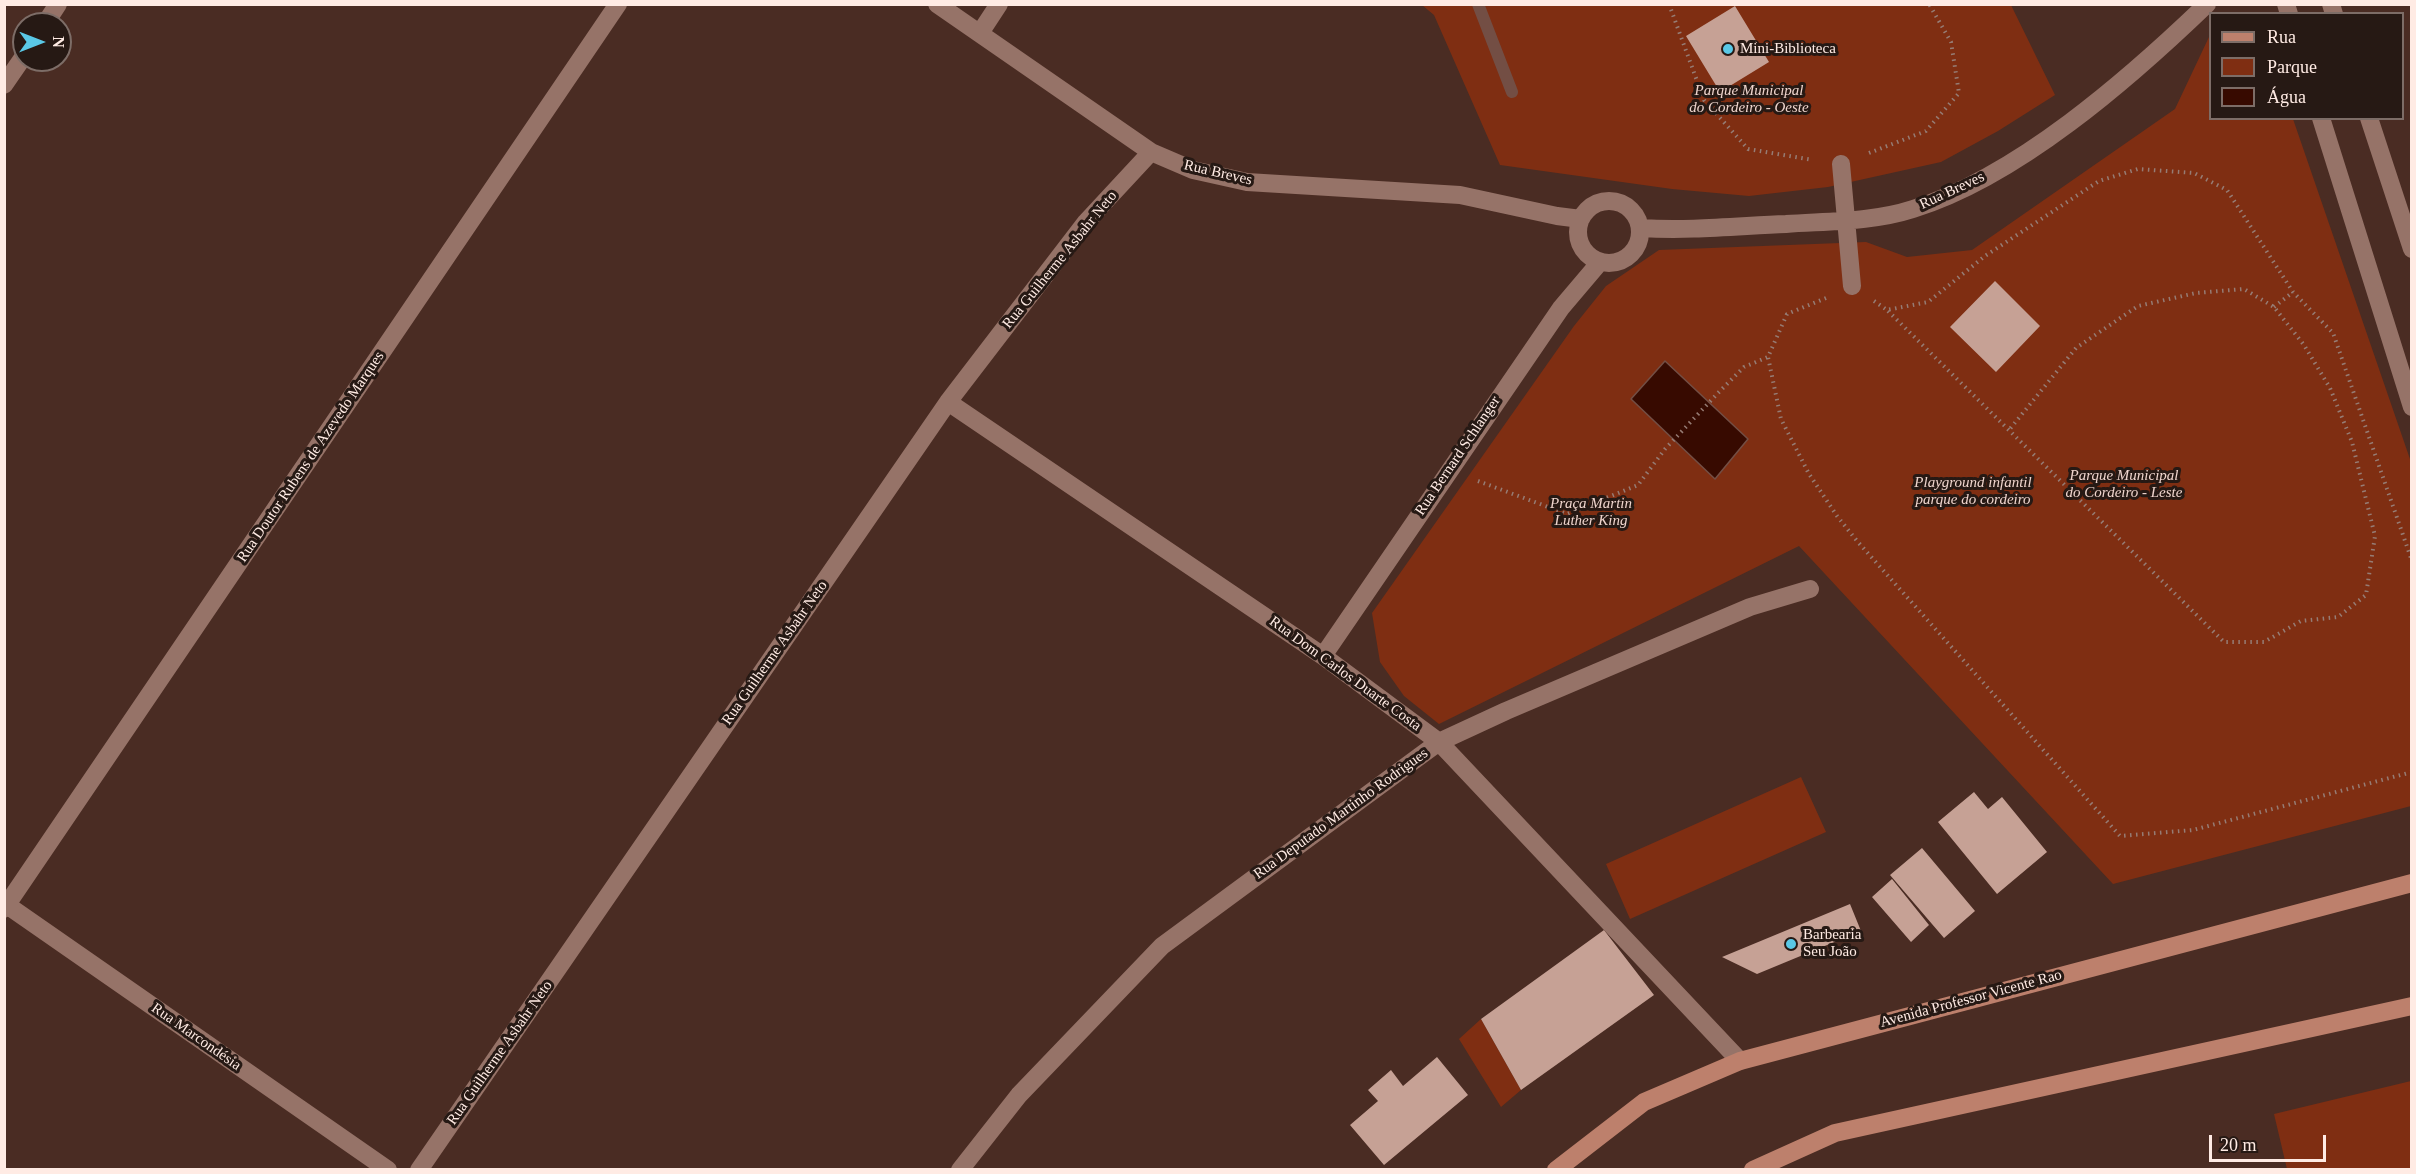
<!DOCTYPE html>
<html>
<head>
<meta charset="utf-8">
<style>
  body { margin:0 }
  #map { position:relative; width:2416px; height:1174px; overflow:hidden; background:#4a2c23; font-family:"Times New Roman",serif }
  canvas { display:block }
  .frame { position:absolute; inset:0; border:6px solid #ffebe4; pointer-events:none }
  .legend { position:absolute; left:2209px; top:12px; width:195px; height:108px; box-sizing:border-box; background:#261914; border:2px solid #7d6d67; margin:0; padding:8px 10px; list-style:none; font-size:18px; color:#ffebe4 }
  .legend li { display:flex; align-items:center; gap:12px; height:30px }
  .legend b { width:30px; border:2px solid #7d6d67 }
  .north { position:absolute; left:12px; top:12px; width:60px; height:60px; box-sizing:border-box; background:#261914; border:2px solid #7d6d67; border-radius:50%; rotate:90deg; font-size:16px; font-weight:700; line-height:24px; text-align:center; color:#ffebe4 }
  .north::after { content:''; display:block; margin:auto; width:21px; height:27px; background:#5ac8e6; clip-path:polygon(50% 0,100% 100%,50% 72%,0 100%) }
  .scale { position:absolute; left:2209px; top:1135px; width:117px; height:27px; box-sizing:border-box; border:3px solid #ffebe4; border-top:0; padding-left:8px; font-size:18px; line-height:21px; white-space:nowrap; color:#ffebe4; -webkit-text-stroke:4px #261914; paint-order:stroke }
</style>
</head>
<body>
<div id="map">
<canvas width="2416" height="1174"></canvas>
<div class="frame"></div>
<ul class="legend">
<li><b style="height:8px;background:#bd806c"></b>Rua</li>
<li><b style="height:16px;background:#7f2e12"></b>Parque</li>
<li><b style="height:16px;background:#370a00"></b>Água</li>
</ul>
<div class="north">N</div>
<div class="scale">20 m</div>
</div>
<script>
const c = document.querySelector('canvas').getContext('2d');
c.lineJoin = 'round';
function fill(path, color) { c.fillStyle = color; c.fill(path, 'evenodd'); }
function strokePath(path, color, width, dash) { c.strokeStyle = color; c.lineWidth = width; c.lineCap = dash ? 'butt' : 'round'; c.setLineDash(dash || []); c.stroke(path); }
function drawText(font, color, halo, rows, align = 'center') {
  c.font = font + ' "Times New Roman",serif'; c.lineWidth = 6; c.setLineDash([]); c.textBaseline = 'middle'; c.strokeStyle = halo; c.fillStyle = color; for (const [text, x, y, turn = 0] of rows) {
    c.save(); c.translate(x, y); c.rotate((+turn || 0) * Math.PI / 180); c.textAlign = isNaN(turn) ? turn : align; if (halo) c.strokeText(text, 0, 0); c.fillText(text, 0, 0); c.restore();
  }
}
const green = new Path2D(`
  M1422 5H2011L2055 95 1998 131 1941 162 1828 187 1749 196 1672 189 1500 165 1434 15Z
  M2209 37 2210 118 2293 119 2411 462V806L2113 884 1799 546 1439 724 1404 696 1380 662 1372 613 1574 326 1606 286 1659 250 1866 242 1907 257 1972 250 2175 109Z
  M1801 777 1826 832 1630 919 1606 864Z
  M1481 1019 1521 1090 1501 1107 1459 1039Z
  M2411 1081V1169H2287L2274 1114Z`);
const water = new Path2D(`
  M1665 361 1748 439 1715 479 1631 399Z`);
const stream = new Path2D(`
  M1478 4 1512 92`);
const building = new Path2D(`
  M1735 6 1769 62 1720 92 1686 36Z
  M1995 281 2040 326 1996 372 1950 327Z
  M1974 792 1988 809 2002 797 2047 852 1997 894 1938 822Z
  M1922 848 1975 911 1944 938 1890 875Z
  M1892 879 1929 925 1911 942 1872 897Z
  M1850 904 1861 931 1757 974 1722 957Z
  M1604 930 1654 995 1521 1090 1481 1019Z
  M1437 1057 1468 1095 1384 1165 1350 1125 1378 1101 1368 1090 1391 1070 1403 1086Z`);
const path = new Path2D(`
  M1669 4 1704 100 1748 149 1813 160
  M1869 153 1926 131 1959 93 1951 42 1929 4
  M1826 298 1787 314 1768 357 1781 419 1809 474 1837 516 1857 541 2120 836 2193 830 2412 772
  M1874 301 1887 310 1928 302 1985 256 2099 181 2138 169 2194 173 2227 190 2293 292 2333 333 2412 561
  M2274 307 2293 292
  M1888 311 2224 642H2264L2301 621 2338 617 2366 595 2375 536 2352 442 2330 388 2304 345 2274 307 2244 289 2196 293 2138 306 2076 348 2009 430
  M1478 481 1567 514 1638 485 1665 449 1718 393 1744 367 1768 357`);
const minor = new Path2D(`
  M937 4 1151 152 1193 170 1247 182 1460 195 1557 216 1581 219
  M2286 4 2289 14
  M2331 4 2334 14
  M45 24 58 4
  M980 33 999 4
  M4 85 24 56
  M2321 118 2412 407
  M2369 118 2412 249
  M1841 164 1852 286
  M1578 232a31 31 0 1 1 62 0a31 31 0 1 1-62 0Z
  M1641 228C1689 231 1738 226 1786 224 1828 221 1873 222 1913 209 2017 177 2129 79 2207 4
  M948 402 1323 656 1439 742 1740 1061
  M1323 656 1561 308 1600 262
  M4 903 388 1170
  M4 909 618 4
  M419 1170 948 402 1086 222 1151 152
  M960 1170 1019 1095 1162 946 1439 742 1506 711 1750 607 1810 589`);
const major = new Path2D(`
  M1556 1170 1644 1102 1740 1061 2412 883
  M1753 1170 1835 1133 2412 1006`);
const markers = [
  [1728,49,6,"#5ac8e6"],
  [1791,944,6,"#5ac8e6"]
];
const poiNames = [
  ["Mini-Biblioteca",1740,49],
  ["Barbearia",1803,935],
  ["Seu João",1803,952]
];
const parkNames = [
  ["Parque Municipal",1749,91],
  ["do Cordeiro - Oeste",1749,108],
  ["Parque Municipal",2124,476],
  ["do Cordeiro - Leste",2124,493],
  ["Playground infantil",1973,483],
  ["parque do cordeiro",1973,500],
  ["Praça Martin",1591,504],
  ["Luther King",1591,521]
];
const streetNames = [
  ["Rua Breves",1218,173,13],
  ["Rua Breves",1952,191,-25],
  ["Rua Guilherme Asbahr Neto",1060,260,-51],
  ["Rua Bernard Schlanger",1458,456,-56],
  ["Rua Doutor Rubens de Azevedo Marques",311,457,-56],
  ["Rua Guilherme Asbahr Neto",775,653,-55],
  ["Rua Dom Carlos Duarte Costa",1345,674,36],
  ["Rua Deputado Martinho Rodrigues",1341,814,-36],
  ["Avenida Professor Vicente Rao",1971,999,-15],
  ["Rua Marcondésia",196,1037,35],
  ["Rua Guilherme Asbahr Neto",500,1053,-55]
];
fill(green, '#7f2e12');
fill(water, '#370a00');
strokePath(water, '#734e44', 1.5);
strokePath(stream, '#734e44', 12);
fill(building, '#c6a195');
strokePath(path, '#967c74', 4, [1.5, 4.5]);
strokePath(minor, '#967368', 18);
strokePath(major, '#bd806c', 18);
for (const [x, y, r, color] of markers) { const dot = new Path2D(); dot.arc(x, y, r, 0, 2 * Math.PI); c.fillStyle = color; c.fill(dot); strokePath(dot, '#261914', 2); }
drawText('15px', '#ffebe4', '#261914', poiNames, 'left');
drawText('italic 15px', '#efd5cd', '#261914', parkNames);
drawText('15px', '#ffebe4', '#261914', streetNames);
</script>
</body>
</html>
